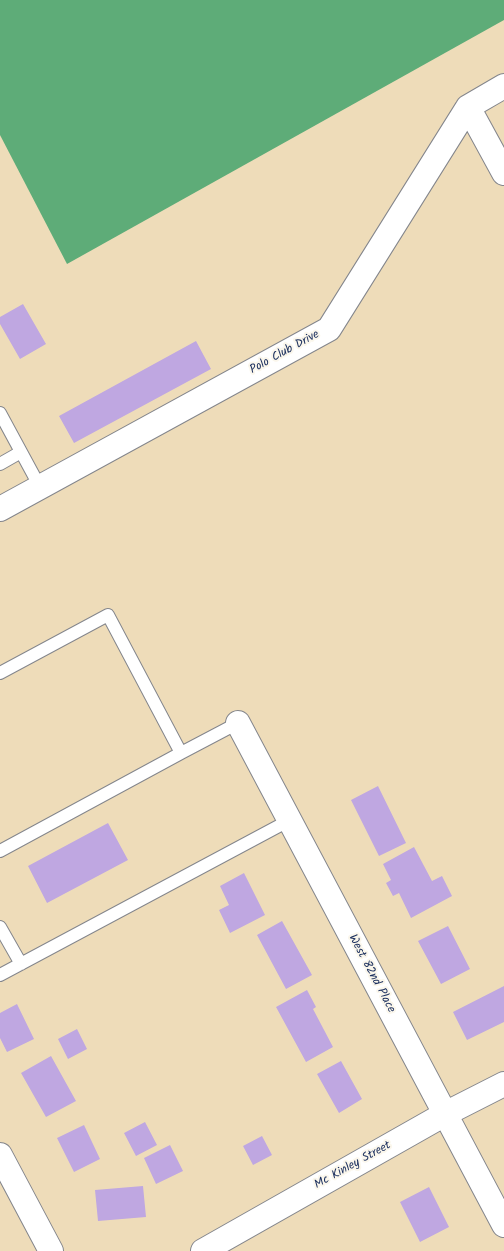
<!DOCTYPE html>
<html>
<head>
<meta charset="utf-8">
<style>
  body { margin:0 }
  canvas { display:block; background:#eedcb9 }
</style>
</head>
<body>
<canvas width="504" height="1251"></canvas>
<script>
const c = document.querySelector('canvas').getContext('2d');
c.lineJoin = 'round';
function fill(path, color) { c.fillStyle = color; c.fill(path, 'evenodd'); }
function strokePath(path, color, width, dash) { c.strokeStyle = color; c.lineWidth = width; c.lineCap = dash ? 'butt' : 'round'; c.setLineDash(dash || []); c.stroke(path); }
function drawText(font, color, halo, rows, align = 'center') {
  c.font = font + ' Kalam,sans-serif'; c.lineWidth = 4; c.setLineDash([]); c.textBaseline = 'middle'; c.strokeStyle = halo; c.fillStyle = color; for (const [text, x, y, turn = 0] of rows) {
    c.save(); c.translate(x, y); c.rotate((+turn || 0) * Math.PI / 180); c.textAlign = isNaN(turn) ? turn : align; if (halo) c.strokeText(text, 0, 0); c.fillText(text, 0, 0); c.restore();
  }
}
const forest = new Path2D(`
  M0 0H504V20L67 264 0 135Z`);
const building = new Path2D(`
  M23 304 46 344 20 359 0 324V317Z
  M196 341 211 369 74 443 59 416Z
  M378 786 406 843 379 856 351 800Z
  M108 823 128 860 47 903 28 866Z
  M414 847 432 881 442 876 452 896 411 918 399 893 393 896 386 883 391 880 383 864Z
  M244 873 265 915 230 933 219 910 229 905 220 886Z
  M282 921 312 975 286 989 257 935Z
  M448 926 470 969 441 984 418 941Z
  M504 986V1022L467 1040 453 1012Z
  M307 990 316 1007 313 1009 333 1047 306 1062 276 1007Z
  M17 1004 34 1039 7 1052 0 1038V1013Z
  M77 1029 87 1049 68 1059 58 1039Z
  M51 1056 76 1101 46 1117 21 1073Z
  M341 1061 362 1099 339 1113 317 1074Z
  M145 1122 157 1145 136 1156 124 1133Z
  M84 1125 100 1159 74 1172 57 1138Z
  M262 1136 272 1155 253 1165 243 1146Z
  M170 1145 183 1171 156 1184 144 1158Z
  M143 1186 146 1217 98 1221 95 1190Z
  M429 1187 449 1227 420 1242 400 1202Z`);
const service = new Path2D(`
  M0 413 40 487
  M0 464 21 452
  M0 673 108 615 181 753 0 851
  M181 753 238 723
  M0 927 21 964
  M0 975 290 820`);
const minor = new Path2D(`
  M468 107 504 173
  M0 509 329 329 468 107 504 86
  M238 723 504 1225
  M0 1155 51 1251
  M203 1251 445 1114 504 1084`);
const streetNames = [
  ["Polo Club Drive",285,353,-29],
  ["West 82nd Place",371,974,62],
  ["Mc Kinley Street",353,1166,-29]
];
fill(forest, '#5eac78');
fill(building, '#bfa7e1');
strokePath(service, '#84868c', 14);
strokePath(minor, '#84868c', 26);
strokePath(service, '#fff', 12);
strokePath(minor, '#fff', 24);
drawText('12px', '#1b2f5e', '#fbf7ec', streetNames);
</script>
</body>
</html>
